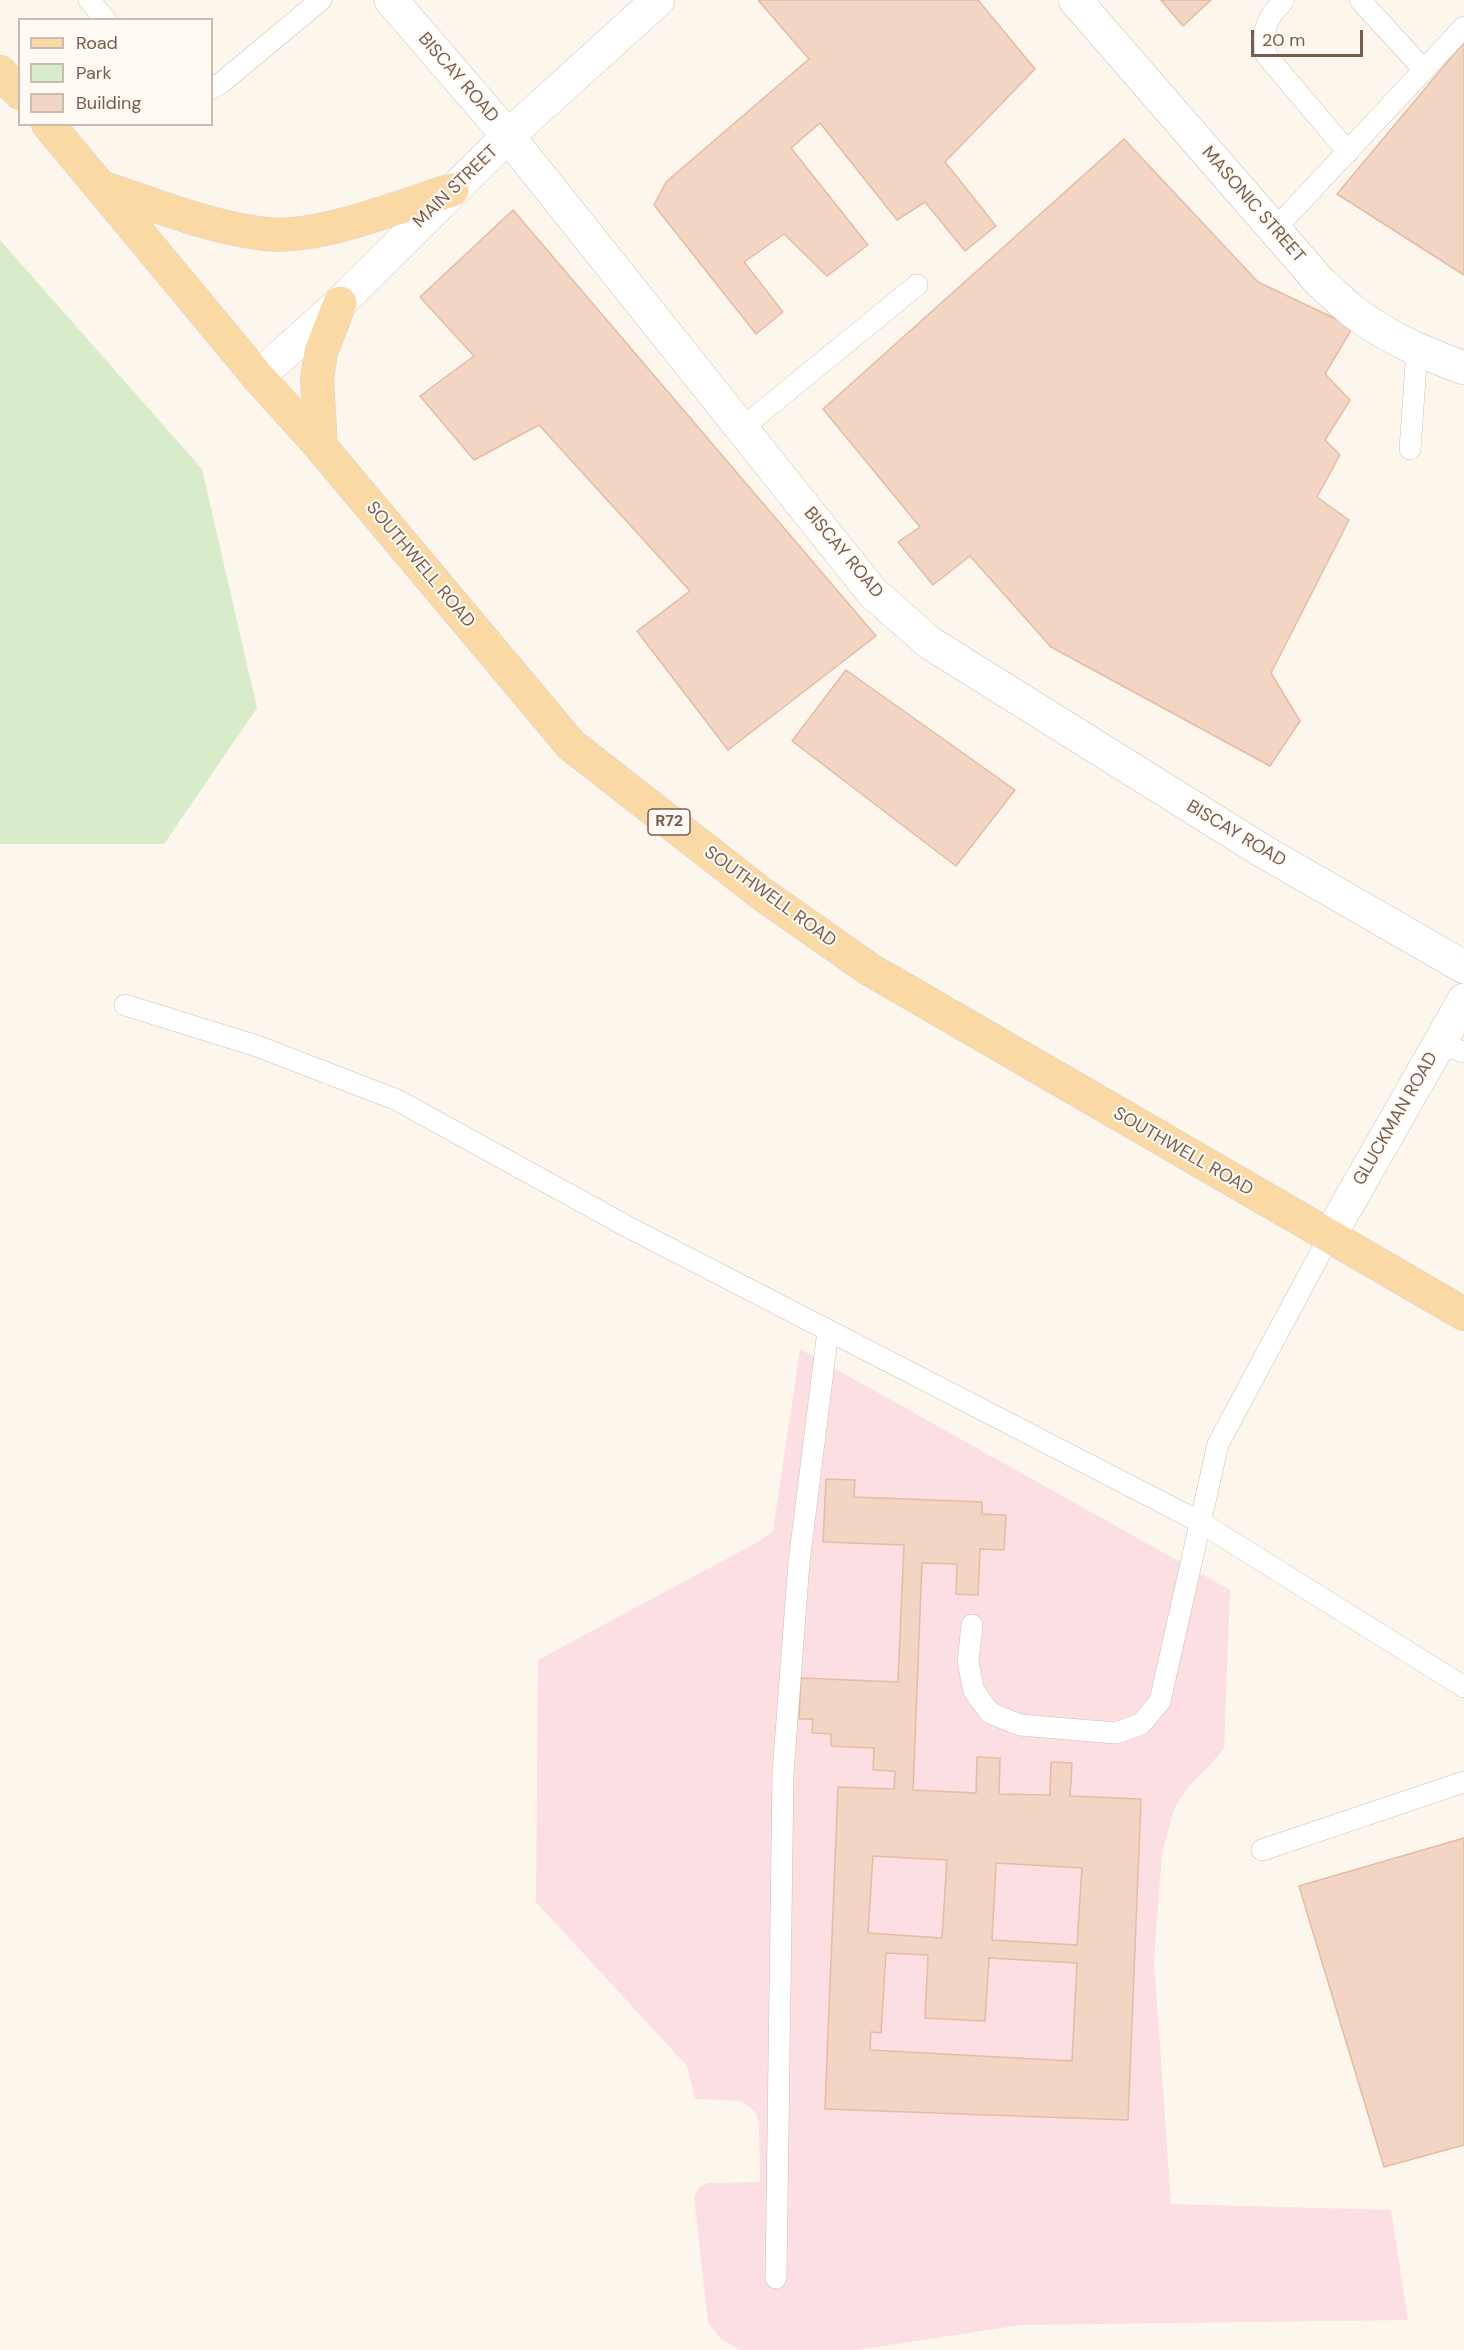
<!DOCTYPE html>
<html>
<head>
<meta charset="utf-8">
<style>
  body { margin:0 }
  #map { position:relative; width:1464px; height:2350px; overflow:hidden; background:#fdf6ec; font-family:"DM Sans",sans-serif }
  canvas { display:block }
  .legend { position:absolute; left:18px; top:18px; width:195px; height:108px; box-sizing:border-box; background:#fffaf3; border:2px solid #cabbb1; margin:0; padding:8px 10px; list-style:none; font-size:18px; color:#7a5c4d }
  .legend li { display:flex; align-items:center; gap:12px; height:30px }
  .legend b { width:30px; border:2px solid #cabbb1 }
  .scale { position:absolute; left:1251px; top:30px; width:112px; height:27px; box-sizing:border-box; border:3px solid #7a5c4d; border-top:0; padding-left:8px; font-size:18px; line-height:21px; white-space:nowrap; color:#7a5c4d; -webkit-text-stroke:4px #fffaf3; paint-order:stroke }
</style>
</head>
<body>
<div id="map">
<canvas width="1464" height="2350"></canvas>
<ul class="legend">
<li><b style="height:8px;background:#fbd9a5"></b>Road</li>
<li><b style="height:16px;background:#d8ecc9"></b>Park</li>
<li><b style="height:16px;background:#f3d5c3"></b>Building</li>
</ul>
<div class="scale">20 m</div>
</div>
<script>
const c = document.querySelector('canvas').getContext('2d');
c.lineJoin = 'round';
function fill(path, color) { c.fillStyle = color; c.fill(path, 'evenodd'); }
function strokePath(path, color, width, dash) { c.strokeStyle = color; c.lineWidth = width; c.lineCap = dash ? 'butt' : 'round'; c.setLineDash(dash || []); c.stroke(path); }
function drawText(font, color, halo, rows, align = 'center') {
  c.font = font + ' "DM Sans",sans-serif'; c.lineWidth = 4.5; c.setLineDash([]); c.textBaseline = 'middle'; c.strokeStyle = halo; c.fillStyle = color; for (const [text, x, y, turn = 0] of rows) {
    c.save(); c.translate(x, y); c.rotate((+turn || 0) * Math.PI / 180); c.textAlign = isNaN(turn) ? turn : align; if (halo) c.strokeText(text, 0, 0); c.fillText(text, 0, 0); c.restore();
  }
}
const medical = new Path2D(`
  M800 1349 1230 1590 1224 1748 1211 1764 1188 1787 1174 1809 1162 1853 1154 1961 1171 2204 1391 2210 1408 2320 1021 2325 857 2350H741L722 2340 708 2323 694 2197 699 2188 707 2183 760 2182 759 2123 755 2111 741 2101 695 2099 687 2066 536 1902 538 1660 758 1542 773 1531Z`);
const green = new Path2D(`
  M0 240 202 469 257 708 164 844H0Z`);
const building = new Path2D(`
  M758 0H978L1035 69 945 162 996 226 965 251 925 202 897 220 820 123 791 148 868 245 827 276 784 234 744 262 783 312 756 334 654 205 666 182 809 59Z
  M1161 0H1211L1183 26Z
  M1464 42V275L1337 194Z
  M1124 139 1258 282 1353 327 1325 374 1350 400 1325 440 1340 455 1317 497 1349 520 1271 673 1300 721 1270 766 1051 647 970 556 933 585 898 542 920 527 823 409Z
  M513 210 876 636 728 750 637 631 690 591 539 425 474 460 420 396 474 356 420 297Z
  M846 670 1015 790 956 866 792 741Z
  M826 1479 855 1480 854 1497 982 1502V1514L1006 1515 1004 1550 980 1549 978 1595 956 1594 957 1564 922 1563 913 1790 976 1793 977 1757 1000 1758 999 1794 1050 1795 1051 1762 1072 1763 1070 1796 1141 1799 1128 2120 825 2109 838 1787 894 1789 895 1771 873 1770 874 1748 831 1746V1734L812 1733 813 1719H799L801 1678 898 1682 904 1545 823 1542ZM873 1856 947 1860 942 1938 868 1933ZM996 1863 1082 1868 1077 1945 992 1940ZM886 1953 928 1955 925 2018 985 2021 989 1958 1077 1963 1072 2061 870 2050 871 2032 881 2033Z
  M1464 1838V2145L1384 2167 1299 1886Z`);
const service = new Path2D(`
  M89 0 106 20
  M1284 0C1266 19 1262 29 1266 55L1348 152
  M1360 0 1424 70
  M212 88 221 83 321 0
  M1275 229 1464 27
  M742 428 917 285
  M1410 449 1417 350
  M125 1005 257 1046 397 1100 628 1227 1200 1522 1464 1687
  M1439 1044 1464 1052
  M972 1625 968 1662 974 1691 990 1713 1020 1725 1116 1733 1141 1724 1160 1701 1218 1444 1329 1237
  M1262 1850 1464 1782
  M776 2278 783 1773 799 1562 828 1331`);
const minor = new Path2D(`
  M391 0 508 136 873 593 930 643 1261 850 1464 967
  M1075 0 1320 282C1332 292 1343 304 1355 313 1388 338 1426 354 1464 368
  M1329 1237 1464 1000`);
const tertiary = new Path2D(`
  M258 377 340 303 508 136 658 0`);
const primary = new Path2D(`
  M0 72 20 93
  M48 124 258 377 321 447 571 745 762 894 869 969 1464 1314
  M103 188C153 204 213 229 266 234 317 240 401 206 452 190
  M321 447 317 379 321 352 340 303`);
const shields = [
  [669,822,42]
];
const shieldNames = [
  ["R72",669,822]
];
const streetNames = [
  ["BISCAY ROAD",458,78,49],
  ["MAIN STREET",456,187,-44],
  ["MASONIC STREET",1253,205,49],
  ["BISCAY ROAD",843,553,50],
  ["SOUTHWELL ROAD",420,565,50],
  ["BISCAY ROAD",1236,834,31],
  ["SOUTHWELL ROAD",770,897,36],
  ["GLUCKMAN ROAD",1396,1119,-60],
  ["SOUTHWELL ROAD",1183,1152,30]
];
fill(medical, '#fbdfe3');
fill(green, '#d8ecc9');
fill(building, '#f3d5c3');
strokePath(building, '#e6bba3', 1.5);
strokePath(service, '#d1beb0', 22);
strokePath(minor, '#d1beb0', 34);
strokePath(tertiary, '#d1beb0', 34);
strokePath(primary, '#dad1cd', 34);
strokePath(service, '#fff', 21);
strokePath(minor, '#fff', 33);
strokePath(tertiary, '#fff', 33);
strokePath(primary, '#fbd9a5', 33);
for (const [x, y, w] of shields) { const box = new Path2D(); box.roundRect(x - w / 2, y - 13, w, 26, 4.5); c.fillStyle = '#fffaf3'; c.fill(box); strokePath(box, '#7a5c4d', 1.5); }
drawText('bold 16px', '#7a5c4d', null, shieldNames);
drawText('18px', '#7a5c4d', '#fffaf3', streetNames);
</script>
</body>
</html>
